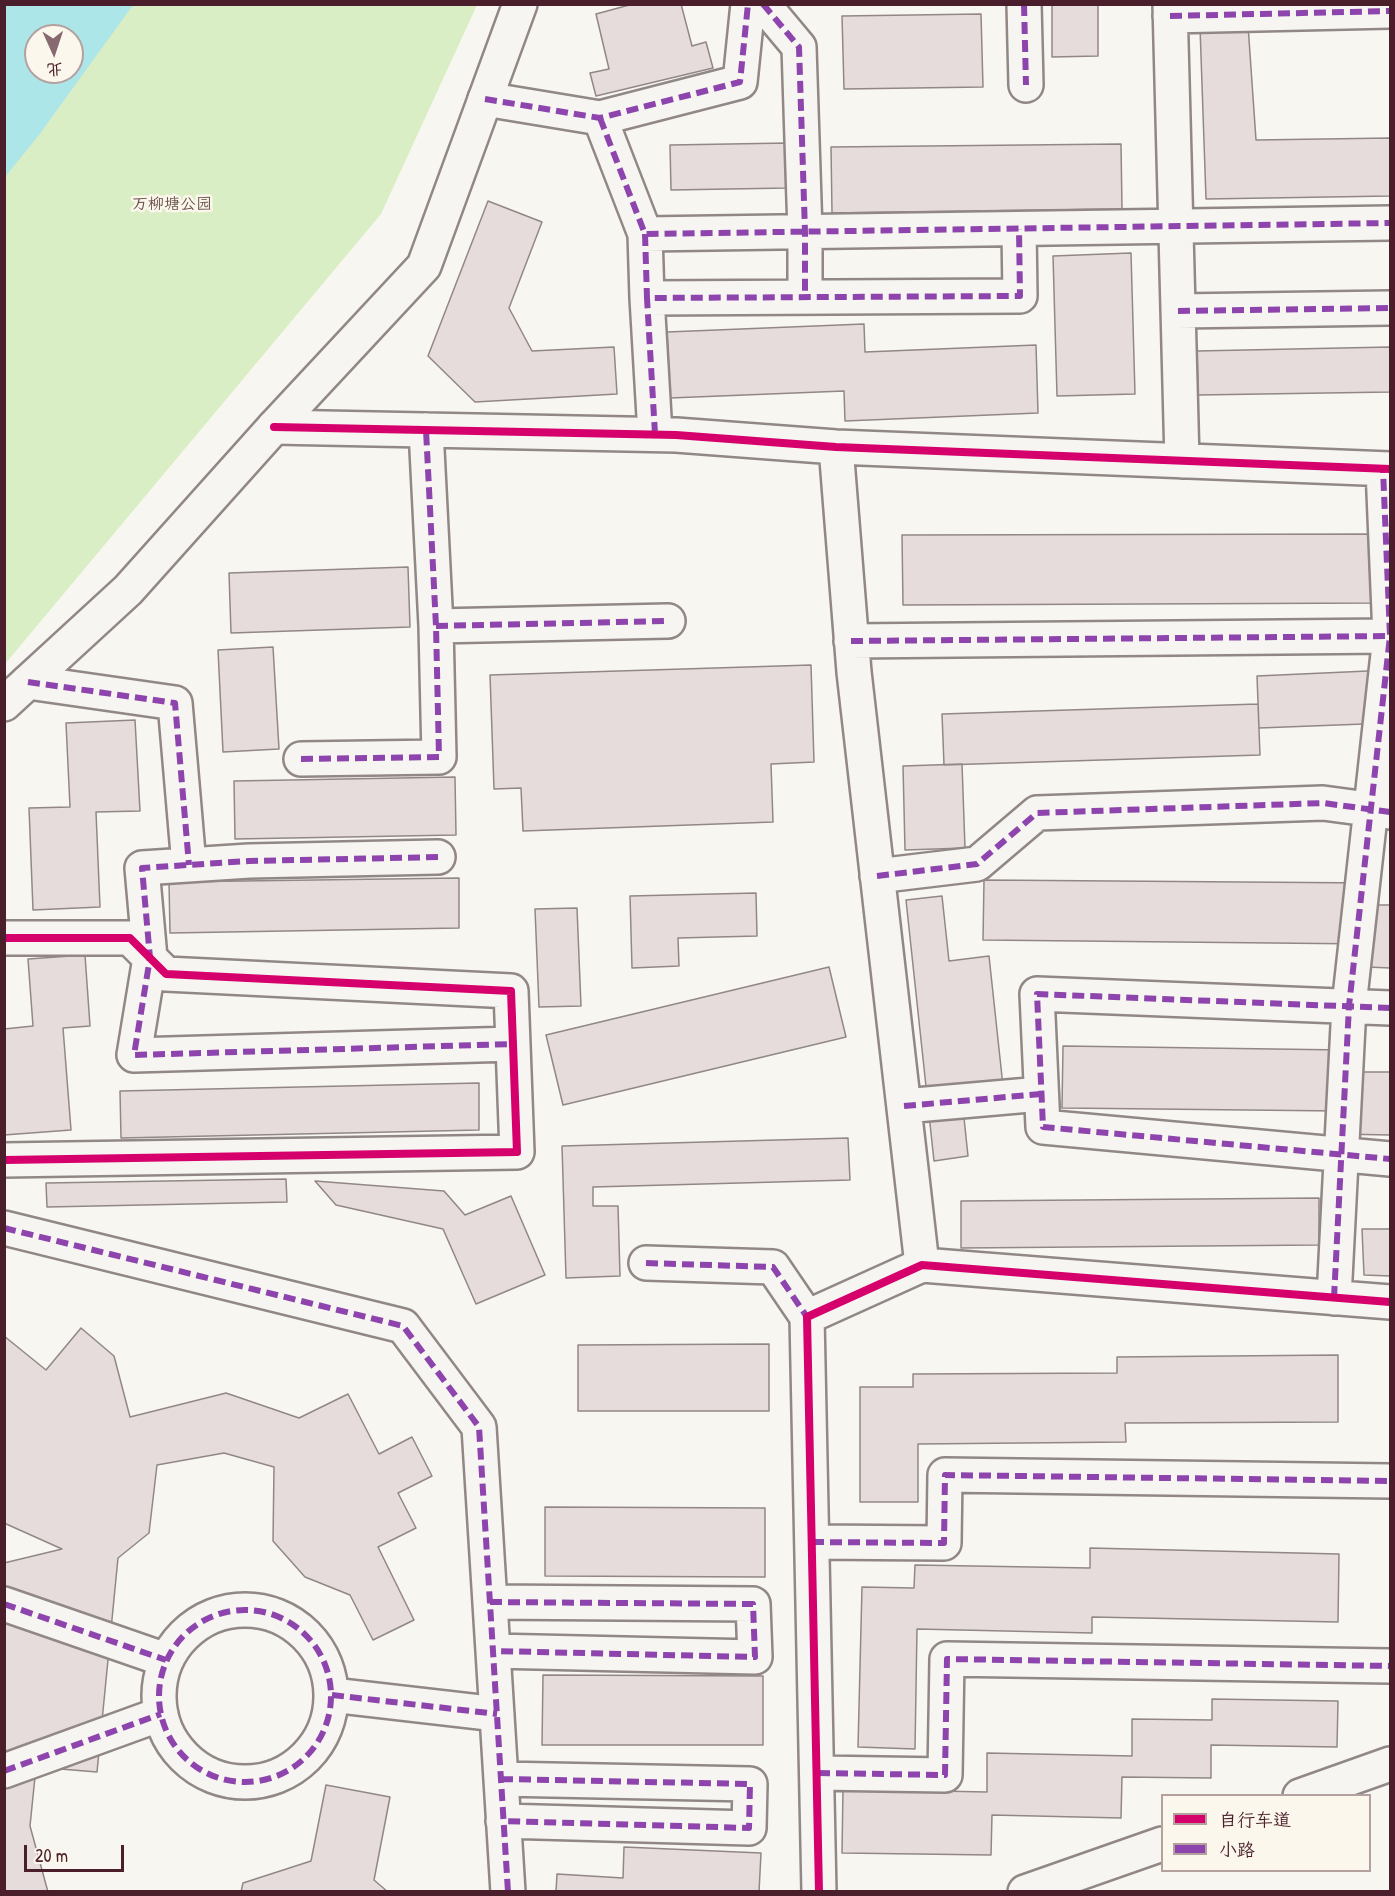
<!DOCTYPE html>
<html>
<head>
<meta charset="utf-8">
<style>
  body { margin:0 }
  #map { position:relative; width:1395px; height:1896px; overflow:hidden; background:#f8f6f0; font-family:"Patrick Hand","LXGW WenKai TC",sans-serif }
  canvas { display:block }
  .frame { position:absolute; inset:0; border:6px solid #4a1f2b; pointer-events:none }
  .legend { position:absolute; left:1161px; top:1794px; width:210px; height:78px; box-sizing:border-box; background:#fbf7ec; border:2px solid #b4a19f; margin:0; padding:8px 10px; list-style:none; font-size:18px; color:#4a1f2b }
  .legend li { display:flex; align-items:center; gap:12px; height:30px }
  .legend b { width:30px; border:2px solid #b4a19f }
  .north { position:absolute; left:24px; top:24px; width:60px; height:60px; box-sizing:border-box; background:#fbf7ec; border:2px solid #b4a19f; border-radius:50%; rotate:177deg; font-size:16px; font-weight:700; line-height:24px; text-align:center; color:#4a1f2b }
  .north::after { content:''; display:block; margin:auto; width:21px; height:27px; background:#876a70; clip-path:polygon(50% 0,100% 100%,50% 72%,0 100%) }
  .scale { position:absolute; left:24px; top:1845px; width:100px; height:27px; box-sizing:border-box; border:3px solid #4a1f2b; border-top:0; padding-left:8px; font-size:18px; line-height:21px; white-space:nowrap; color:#4a1f2b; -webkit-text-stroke:4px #fbf7ec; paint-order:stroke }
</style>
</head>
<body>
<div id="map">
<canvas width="1395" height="1896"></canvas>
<div class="frame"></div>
<ul class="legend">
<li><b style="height:8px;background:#d6006c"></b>自行车道</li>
<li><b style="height:8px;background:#8e44ad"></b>小路</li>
</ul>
<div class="north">北</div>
<div class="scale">20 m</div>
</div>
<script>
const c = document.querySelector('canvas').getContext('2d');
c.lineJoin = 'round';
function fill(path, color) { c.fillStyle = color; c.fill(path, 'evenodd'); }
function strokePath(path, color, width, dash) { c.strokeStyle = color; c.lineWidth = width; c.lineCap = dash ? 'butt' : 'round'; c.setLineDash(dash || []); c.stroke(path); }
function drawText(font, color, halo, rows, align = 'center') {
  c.font = font + ' "Patrick Hand","LXGW WenKai TC",sans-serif'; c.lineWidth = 5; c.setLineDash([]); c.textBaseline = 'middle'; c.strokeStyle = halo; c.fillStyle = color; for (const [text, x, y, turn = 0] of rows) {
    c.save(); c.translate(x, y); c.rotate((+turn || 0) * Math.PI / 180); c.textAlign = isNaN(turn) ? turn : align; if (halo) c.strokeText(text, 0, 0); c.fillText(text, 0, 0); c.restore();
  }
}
const green = new Path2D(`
  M5 5H477L381 214 5 664ZM36 36H72V72H36Z`);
const water = new Path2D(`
  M5 4 133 5 39 135 5 177ZM36 36H72V72H36Z`);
const building = new Path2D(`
  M633 4H681L692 46 706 42 713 68 596 96 590 73 609 69 596 14Z
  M1052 4H1098V56L1052 57Z
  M981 14 983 87 844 89 842 16Z
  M1248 25 1256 140 1390 138V196L1206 199 1200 27Z
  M788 143V188L671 190 670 145Z
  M1121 144 1122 209 832 213 831 147Z
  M488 201 542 222 509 308 532 351 614 347 617 394 475 402 428 356Z
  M1131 253 1135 394 1057 396 1053 256Z
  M864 324 865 352 1036 345 1038 413 845 421 844 391 670 398 667 332Z
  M1390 347V392L1198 395 1197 351Z
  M1381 534V603L903 605 902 535Z
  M408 567 410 627 231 633 229 573Z
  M273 647 279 749 223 752 218 650Z
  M811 665 814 762 771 764 773 822 523 831 521 788 494 789 490 675Z
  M1390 670V723L1259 728 1257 676Z
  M1258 704 1260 755 944 765 942 714Z
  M135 720 140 811 96 812 100 907 33 910 29 808 70 807 66 723Z
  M962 764 965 848 905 850 903 766Z
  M455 777 456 835 235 839 234 781Z
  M459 878V928L170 933 169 882Z
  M984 880 1372 883V905H1390V968L1367 967 1368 944 983 940Z
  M756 893 757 936 678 938 679 966 632 968 630 896Z
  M942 896 949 961 989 956 1006 1114 964 1118 968 1156 934 1161 906 900Z
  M577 908 581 1006 539 1007 535 909Z
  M85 955 90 1026 63 1028 71 1130 4 1135V1029L33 1026 28 959Z
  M829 967 846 1037 563 1105 546 1035Z
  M1063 1046 1344 1050V1072H1390V1135L1339 1134V1111L1062 1108Z
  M479 1083V1130L121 1138 120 1091Z
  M848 1138 850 1180 593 1187V1206H618L620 1276 566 1278 562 1146Z
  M286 1179 287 1202 47 1207 46 1183Z
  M315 1181 444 1191 465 1215 511 1196 545 1275 476 1304 443 1229 336 1205Z
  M1319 1198V1245L961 1248V1201Z
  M1362 1229H1390V1276L1364 1275Z
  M81 1328 114 1356 130 1417 226 1393 299 1418 348 1394 379 1454 412 1437 432 1476 398 1493 416 1528 378 1547 414 1620 373 1640 350 1595 305 1577 273 1541 274 1467 224 1453 157 1465 149 1533 118 1558 97 1772 36 1767 30 1826 48 1892H4V1563L62 1549 4 1523V1336L46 1370Z
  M769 1344V1411H578V1345Z
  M1338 1355V1422L1125 1423 1126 1442 918 1444V1502H860V1387H913V1374L1117 1373V1357Z
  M545 1507 765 1508V1577L545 1576Z
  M1090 1548 1339 1554 1338 1622 1092 1617V1633L917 1629 915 1749 858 1747 862 1587 914 1588 915 1565 1090 1568Z
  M543 1675 763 1676V1745H542Z
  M1212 1699 1338 1701 1337 1747 1211 1745V1778L1122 1777 1121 1818 992 1815 991 1855 842 1853 843 1789 987 1792V1753L1132 1756V1719L1212 1720Z
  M326 1785 390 1797 374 1880 388 1892H241L243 1883 311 1861Z
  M624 1847 761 1853 759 1892H556L557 1874 623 1878Z`);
const minor = new Path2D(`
  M763 4 799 47 805 232V297
  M1024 4 1026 85
  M1170 4 1182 461
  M1170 16 1390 11
  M485 99 600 118 740 82 748 4
  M600 118 645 234 1390 223
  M645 234 647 298
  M1178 311 1390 308
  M274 427 676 435 836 447 1390 469
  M655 434 647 298 1020 296 1019 229
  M836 447 854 672 922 1265
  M436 626 668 621
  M851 641 1390 636
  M28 682 175 703 189 865
  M301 759 439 757 436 626 426 430
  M438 857 249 861 142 868 150 958 134 1055 513 1044
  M877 876 977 864 1037 813 1323 803 1390 812
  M4 938H130L166 974 511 991 517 1152 4 1160
  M1390 1008 1037 994 1043 1127 1390 1159
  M904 1106 1041 1094
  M4 1228 403 1326 479 1427 508 1892
  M646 1263 773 1267 807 1317
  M1334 1298 1349 1006 1390 636 1383 469
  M812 1542 944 1543 945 1475 1390 1481
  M490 1602 753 1604 755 1657 493 1651
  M4 1604 166 1660
  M159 1696a86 86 0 1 1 172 0a86 86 0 1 1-172 0Z
  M332 1695 497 1714
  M4 1771 161 1714
  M818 1773 945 1775 947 1659 1390 1666
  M501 1779 750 1784 749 1828 503 1821
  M1300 1796 1390 1764
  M819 1892 807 1317 922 1265 1390 1302
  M1025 1892 1162 1844`);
const tertiary = new Path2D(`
  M4 704 128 590 274 427 424 266 520 4`);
const quiet = new Path2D(`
  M763 4 799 47 805 232V297
  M1024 4 1026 85
  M1170 16 1390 11
  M485 99 600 118 740 82 748 4
  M600 118 645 234 1390 223
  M645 234 647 298
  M1178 311 1390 308
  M655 434 647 298 1020 296 1019 229
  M436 626 668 621
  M851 641 1390 636
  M28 682 175 703 189 865
  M301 759 439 757 436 626 426 430
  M438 857 249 861 142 868 150 958 134 1055 513 1044
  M877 876 977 864 1037 813 1323 803 1390 812
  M1390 1008 1037 994 1043 1127 1390 1159
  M904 1106 1041 1094
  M4 1228 403 1326 479 1427 508 1892
  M646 1263 773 1267 807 1317
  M1334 1298 1349 1006 1390 636 1383 469
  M812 1542 944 1543 945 1475 1390 1481
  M490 1602 753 1604 755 1657 493 1651
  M4 1604 166 1660
  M159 1696a86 86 0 1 1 172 0a86 86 0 1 1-172 0Z
  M332 1695 497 1714
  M4 1771 161 1714
  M818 1773 945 1775 947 1659 1390 1666
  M501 1779 750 1784 749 1828 503 1821`);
const cycleway = new Path2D(`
  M274 427 676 435 836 447 1390 469
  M4 938H130L166 974 511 991 517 1152 4 1160
  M819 1892 807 1317 922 1265 1390 1302`);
const parkNames = [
  ["万柳塘公园",172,205]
];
fill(green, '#daeec5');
fill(water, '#ade6e8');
fill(building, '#e7dcdc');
strokePath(building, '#918787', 1.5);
strokePath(minor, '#918787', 38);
strokePath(tertiary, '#918787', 38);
strokePath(minor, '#f6f5f1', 33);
strokePath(tertiary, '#f6f5f1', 33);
strokePath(quiet, '#8e44ad', 6, [12, 6]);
strokePath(cycleway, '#d6006c', 8);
drawText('16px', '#685148', '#fbf7ec', parkNames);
</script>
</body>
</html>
